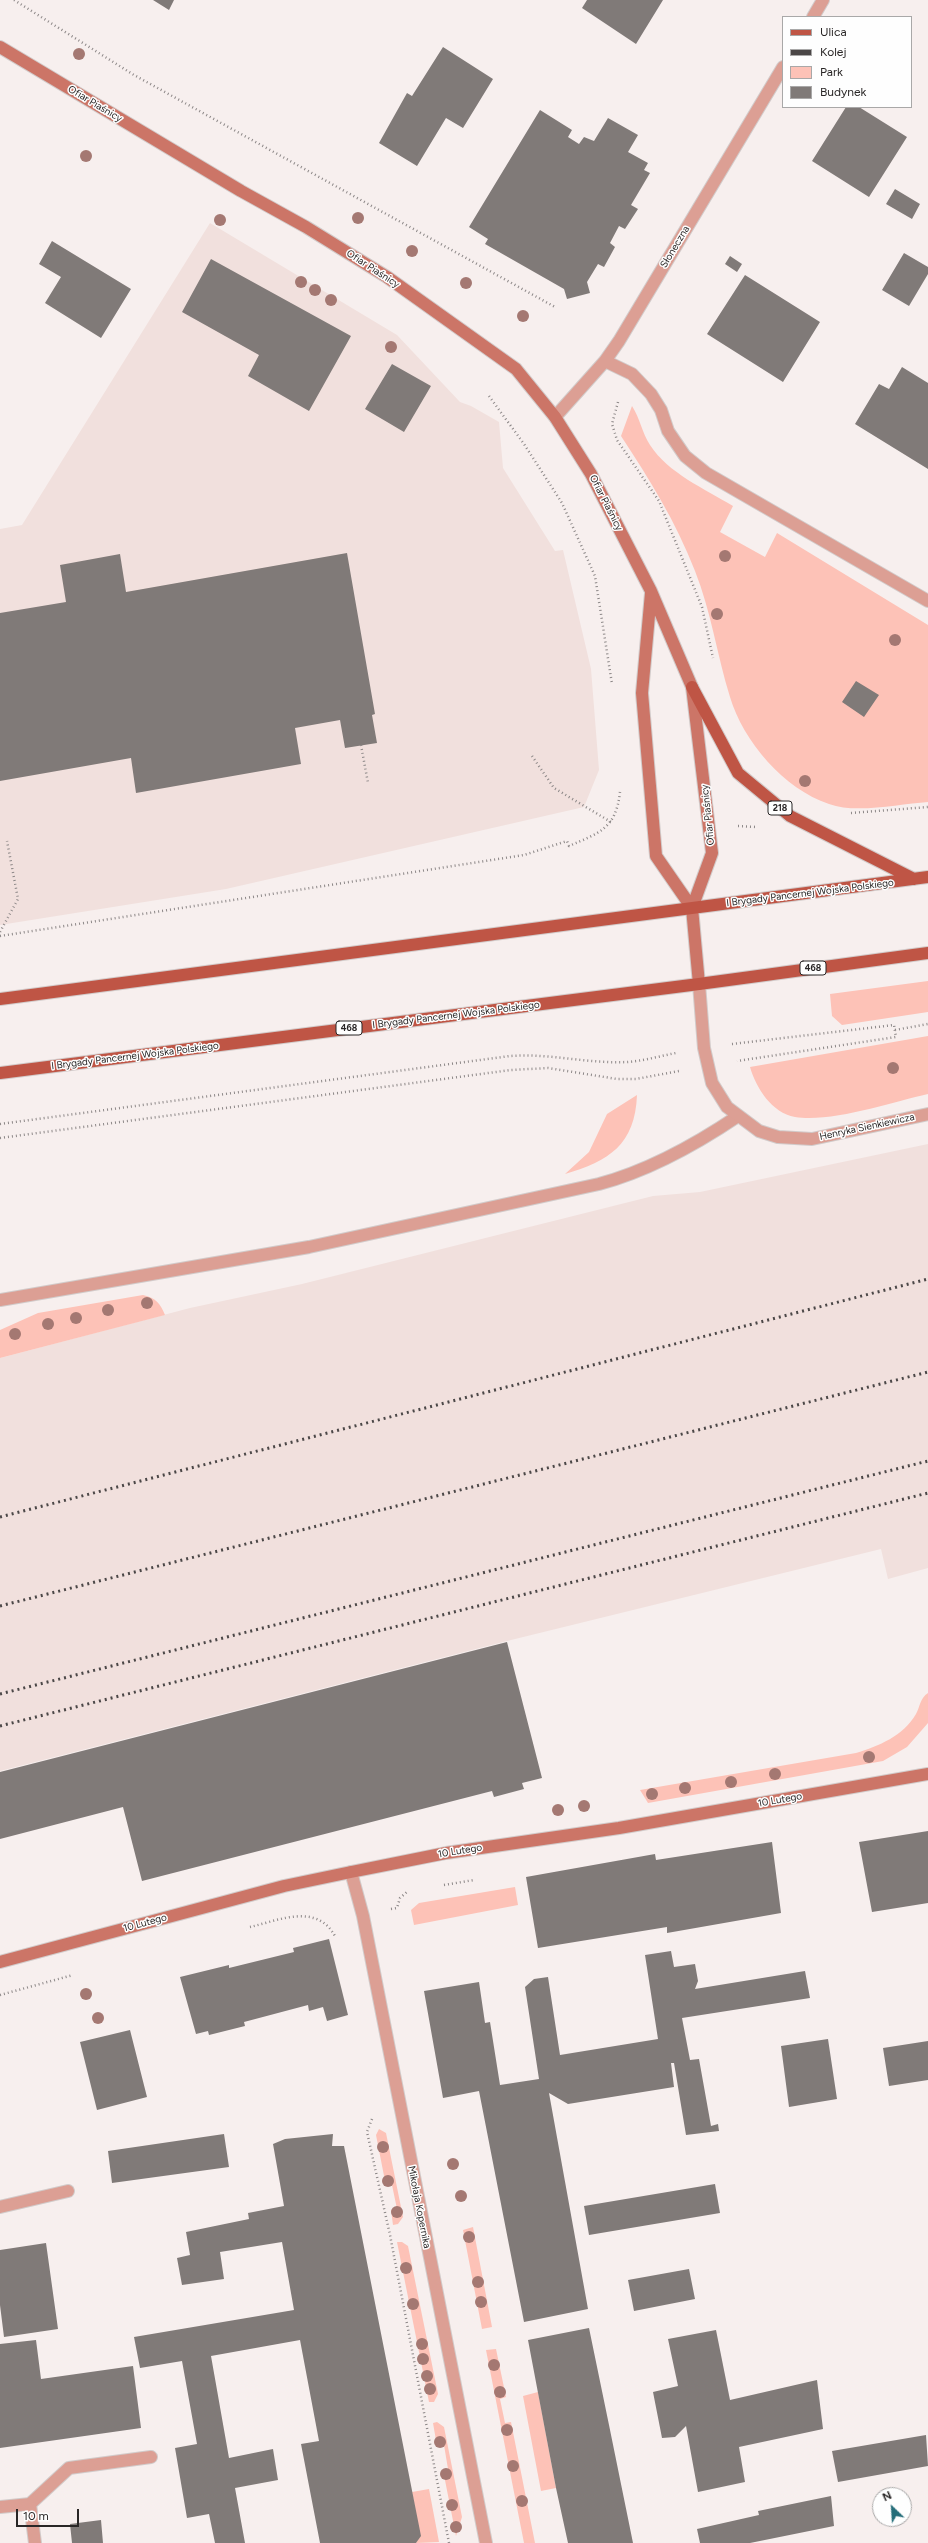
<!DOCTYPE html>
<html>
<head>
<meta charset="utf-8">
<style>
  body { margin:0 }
  #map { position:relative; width:928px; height:2543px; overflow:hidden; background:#f7efee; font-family:Figtree,sans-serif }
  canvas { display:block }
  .legend { position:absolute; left:782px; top:16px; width:130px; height:92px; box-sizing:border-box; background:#fefefe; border:1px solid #a9a8a8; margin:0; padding:5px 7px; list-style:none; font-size:12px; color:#292626 }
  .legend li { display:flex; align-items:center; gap:8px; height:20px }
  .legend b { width:20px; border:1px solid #a9a8a8 }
  .north { position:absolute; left:872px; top:2487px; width:40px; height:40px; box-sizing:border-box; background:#fefefe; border:1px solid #a9a8a8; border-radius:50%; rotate:335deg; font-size:11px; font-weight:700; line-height:16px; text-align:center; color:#292626 }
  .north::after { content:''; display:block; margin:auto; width:14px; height:18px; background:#256d79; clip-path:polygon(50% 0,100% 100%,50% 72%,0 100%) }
  .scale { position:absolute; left:16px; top:2509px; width:63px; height:18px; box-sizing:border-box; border:2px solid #292626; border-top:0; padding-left:5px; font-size:12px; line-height:14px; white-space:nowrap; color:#292626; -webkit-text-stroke:3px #fefefe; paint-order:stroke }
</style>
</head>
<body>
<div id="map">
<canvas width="928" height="2543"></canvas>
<ul class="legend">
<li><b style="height:5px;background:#bf5545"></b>Ulica</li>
<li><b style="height:5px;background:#4b4747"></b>Kolej</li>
<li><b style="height:11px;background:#fdc2b7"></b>Park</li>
<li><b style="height:11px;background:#807a78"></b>Budynek</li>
</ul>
<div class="north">N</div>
<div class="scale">10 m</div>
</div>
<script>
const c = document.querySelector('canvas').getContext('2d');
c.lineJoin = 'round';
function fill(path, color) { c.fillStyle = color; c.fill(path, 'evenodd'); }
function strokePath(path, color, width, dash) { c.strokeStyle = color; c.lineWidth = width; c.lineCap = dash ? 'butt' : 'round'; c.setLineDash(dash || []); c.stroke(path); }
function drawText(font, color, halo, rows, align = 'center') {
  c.font = font + ' Figtree,sans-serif'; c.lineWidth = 3; c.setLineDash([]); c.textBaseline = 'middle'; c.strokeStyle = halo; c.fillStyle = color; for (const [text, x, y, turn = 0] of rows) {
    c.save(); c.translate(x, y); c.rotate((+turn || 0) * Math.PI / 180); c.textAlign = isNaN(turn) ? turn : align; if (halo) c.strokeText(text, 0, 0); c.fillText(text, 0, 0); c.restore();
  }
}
const built = new Path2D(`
  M210 223 397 335 460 402 471 406 499 422 503 468 555 551 563 550 591 669 599 770 584 807 226 889 0 925V529L22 525Z
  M928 1144V1568L888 1579 881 1549 507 1641 0 1771V1358L190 1308 302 1284 653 1196 700 1192Z`);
const green = new Path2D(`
  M632 406C640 418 642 433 650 445 668 473 705 489 733 506L720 532 765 557 777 533 928 625V802C899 804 856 814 829 804 784 789 743 741 730 697 717 655 711 611 695 571 676 522 650 480 621 436Z
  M928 981V1012L842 1025 832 1016 830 994Z
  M928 1036V1094C892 1102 831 1123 795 1117 772 1113 756 1088 750 1067Z
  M637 1095C635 1145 609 1161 565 1174L589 1152 607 1114Z
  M143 1295C156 1298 160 1303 165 1315L0 1358V1330L38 1313Z
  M928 1693V1723L907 1747 883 1761 648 1803 640 1790 856 1753C879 1746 903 1736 916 1714 920 1707 920 1698 928 1693Z
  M515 1887 518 1905 414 1925 411 1910 419 1903Z
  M379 2129 386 2133 403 2217 398 2224 393 2225 391 2210 397 2209 392 2185 386 2186 376 2135Z
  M473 2227 492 2327 482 2329 463 2230Z
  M397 2242H402L408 2246 438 2394 434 2402H429Z
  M496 2349 506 2397 500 2399 505 2423 511 2422 535 2543H524L486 2350Z
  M538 2392 556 2488 541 2491 523 2396Z
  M437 2422 444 2427 462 2517 456 2536 443 2470 448 2469 444 2445 437 2446 433 2423Z
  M429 2489 439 2542 416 2543 420 2536 412 2492Z`);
const building = new Path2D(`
  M153 0H174L169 10Z
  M587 0H663L636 44 582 8Z
  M443 47 493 79 463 128 446 118 417 166 379 143 407 93 412 96Z
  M846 107H859L907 137 869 197 812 161Z
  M540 110 572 130 568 137 579 144 584 137 594 141 608 118 638 135 628 152 648 163 644 170 650 173 631 205 638 209 625 229 619 226 610 243 615 247 604 267 598 264 587 282 590 293 567 299 564 289 485 244 488 239 469 227Z
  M895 189 920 204 912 219 886 204Z
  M52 241 131 289 101 338 45 303 61 277 39 264Z
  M904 253 928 267V274L909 306 882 290Z
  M730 256 742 264 737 272 725 264Z
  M211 259 351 336 309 411 248 376 259 355 182 312Z
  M745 275 820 322 783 382 707 334Z
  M392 364 431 386 404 432 365 409Z
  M902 367 928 383V469L855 424 879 384 889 389Z
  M347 553 375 714 372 715 377 743 345 748 340 720 295 728 301 764 136 793 131 758 0 781V613L66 602 60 565 120 554 126 592Z
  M856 681 879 695 864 717 842 702Z
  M507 1642 542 1778 522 1783 524 1789 494 1797 492 1791 142 1881 123 1807 0 1839V1772Z
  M928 1831V1903L872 1912 859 1842Z
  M772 1842 781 1913 667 1933V1927L538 1948 526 1877 655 1854 656 1860Z
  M329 1939 348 2015 327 2021 323 2007 309 2011 308 2005 244 2022 245 2026 209 2035 208 2031 196 2034 180 1977 229 1965V1968L294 1952 293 1948Z
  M671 1951 674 1967 695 1964 698 1981 695 1989 805 1971 810 1998 682 2018 690 2060 699 2059 711 2126 718 2124 719 2131 686 2135 674 2063H671L674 2087 568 2104 549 2093 588 2309 524 2322 479 2091 443 2098 424 1991 479 1982 485 2023 490 2022 500 2085 539 2079 525 1987 534 1979 548 1977 560 2055 658 2039 645 1955Z
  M130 2030 147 2097 97 2110 80 2042Z
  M828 2039 837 2099 789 2107 781 2046Z
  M928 2041V2080L889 2086 883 2048Z
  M224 2134 229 2167 112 2183 108 2151Z
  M333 2134 332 2146H344L421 2536 416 2543H320L301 2444 319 2441 300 2340 211 2356 229 2458 273 2449 278 2480 235 2488 245 2543H215L209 2514 187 2518 175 2448 197 2444 182 2361 140 2368 134 2337 294 2310 282 2242 220 2252 224 2279 182 2285 177 2258 190 2255 186 2232 249 2219 248 2213 284 2206 273 2144 285 2139Z
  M715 2184 720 2213 589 2235 584 2206Z
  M46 2243 58 2329 4 2337 0 2305V2250Z
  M689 2269 695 2299 634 2311 628 2280Z
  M589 2328 609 2425 633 2543H568L556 2488 528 2340Z
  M716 2330 730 2400 817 2380 823 2429 739 2447 745 2482 698 2492 686 2426 675 2437 662 2438 653 2392 678 2386 668 2339Z
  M36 2340 41 2379 133 2366 141 2428 0 2448V2344Z
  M926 2435 928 2466 838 2482 832 2451Z
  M831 2496 834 2526 750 2543H700L697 2529 759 2515 758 2511Z
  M101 2520 103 2543H72L70 2524Z`);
const path = new Path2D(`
  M14 0 134 75 555 307
  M489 396 524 444 562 503 595 576 612 684
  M618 402 612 424 617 440 659 501 702 607 713 658
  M361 745 368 783
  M532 756 554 788 611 822
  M851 813 928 807
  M738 826 757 827
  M0 932 18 899 7 841
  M0 936 524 855 567 841 569 846C599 833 616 829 620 792
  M895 1030 928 1024
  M732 1044 894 1025 896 1037 737 1061
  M0 1124 510 1056C550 1053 588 1064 627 1062 643 1061 660 1056 676 1053
  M0 1138 511 1070 548 1068 617 1079H636L679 1071
  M444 1885 474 1880
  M391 1909 397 1908 400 1898 408 1891
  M250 1927C280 1920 318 1902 336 1938
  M0 1995 73 1975
  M372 2119 367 2132 390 2235 449 2543`);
const lane = new Path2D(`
  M0 1300 309 1247 599 1184C648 1171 695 1145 738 1116
  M0 2207 68 2191
  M30 2504 69 2468 151 2457
  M0 2507 30 2504 35 2543`);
const street = new Path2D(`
  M813 17 823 0
  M605 361 632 374 651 394 661 410 668 431 685 456 706 473 928 601
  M555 417 605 361 619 341 783 67
  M699 984 704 1048 712 1083 727 1107 759 1131 778 1137 812 1139 928 1114
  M351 1872 363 1916 486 2543`);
const secondary = new Path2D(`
  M0 47 241 191 306 227 387 277 516 369 555 417 591 474 651 591 692 687 712 853 692 908 699 984
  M651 593 642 693 656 856 692 908
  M0 1962 284 1886 351 1872 446 1853 619 1828 928 1774`);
const primary = new Path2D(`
  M692 687 738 773 790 816 914 879
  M0 999 928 877
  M0 1073 699 984 928 953`);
const rail = new Path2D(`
  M0 1517 928 1279
  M0 1606 928 1372
  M0 1694 928 1461
  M0 1726 928 1493`);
const trees = [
  [79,54],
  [86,156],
  [358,218],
  [220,220],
  [412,251],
  [301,282],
  [466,283],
  [315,290],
  [331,300],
  [523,316],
  [391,347],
  [725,556],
  [717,614],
  [895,640],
  [805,781],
  [893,1068],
  [147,1303],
  [108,1310],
  [76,1318],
  [48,1324],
  [15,1334],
  [869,1757],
  [775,1774],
  [731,1782],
  [685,1788],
  [652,1794],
  [584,1806],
  [558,1810],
  [86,1994],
  [98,2018],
  [383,2147],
  [453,2164],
  [388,2181],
  [461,2196],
  [397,2212],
  [469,2237],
  [406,2268],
  [478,2282],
  [481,2302],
  [413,2304],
  [422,2344],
  [423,2359],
  [494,2365],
  [427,2376],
  [430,2389],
  [500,2392],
  [507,2430],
  [440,2442],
  [513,2466],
  [446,2474],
  [522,2501],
  [452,2505],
  [456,2527]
];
const shields = [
  [780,808,24],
  [813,968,26],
  [349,1028,26]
];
const shieldNames = [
  ["218",780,808],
  ["468",813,968],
  ["468",349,1028]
];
const streetNames = [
  ["Ofiar Piaśnicy",95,104,31],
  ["Słoneczna",675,247,-59],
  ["Ofiar Piaśnicy",373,269,33],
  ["Ofiar Piaśnicy",606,503,63],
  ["Ofiar Piaśnicy",708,815,-96],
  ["I Brygady Pancernej Wojska Polskiego",810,893,-7],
  ["I Brygady Pancernej Wojska Polskiego",456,1015,-7],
  ["I Brygady Pancernej Wojska Polskiego",135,1056,-7],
  ["Henryka Sienkiewicza",867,1127,-12],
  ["10 Lutego",780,1800,-10],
  ["10 Lutego",460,1851,-9],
  ["10 Lutego",145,1923,-15],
  ["Mikołaja Kopernika",419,2207,79]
];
fill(built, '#f1e0dd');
fill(green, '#fdc2b7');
fill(building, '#807a78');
strokePath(lane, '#d2cbca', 14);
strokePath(street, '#d2cbca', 14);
strokePath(secondary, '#d2cbca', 14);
strokePath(primary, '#d2cbca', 14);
strokePath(path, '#8d8888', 2.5, [1, 3]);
strokePath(lane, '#dc9f94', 12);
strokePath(street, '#dc9f94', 12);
strokePath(secondary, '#cc7567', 12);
strokePath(primary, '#bf5545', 12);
strokePath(rail, '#4b4747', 3, [2, 4]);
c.fillStyle = '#a47872';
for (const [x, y] of trees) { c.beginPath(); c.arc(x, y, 6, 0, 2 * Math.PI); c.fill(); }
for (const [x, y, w] of shields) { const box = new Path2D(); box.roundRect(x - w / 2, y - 7, w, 14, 3); c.fillStyle = '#fefefe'; c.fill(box); strokePath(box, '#292626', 1); }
drawText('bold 9px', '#292626', null, shieldNames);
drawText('10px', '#292626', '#fefefe', streetNames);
</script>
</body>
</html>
